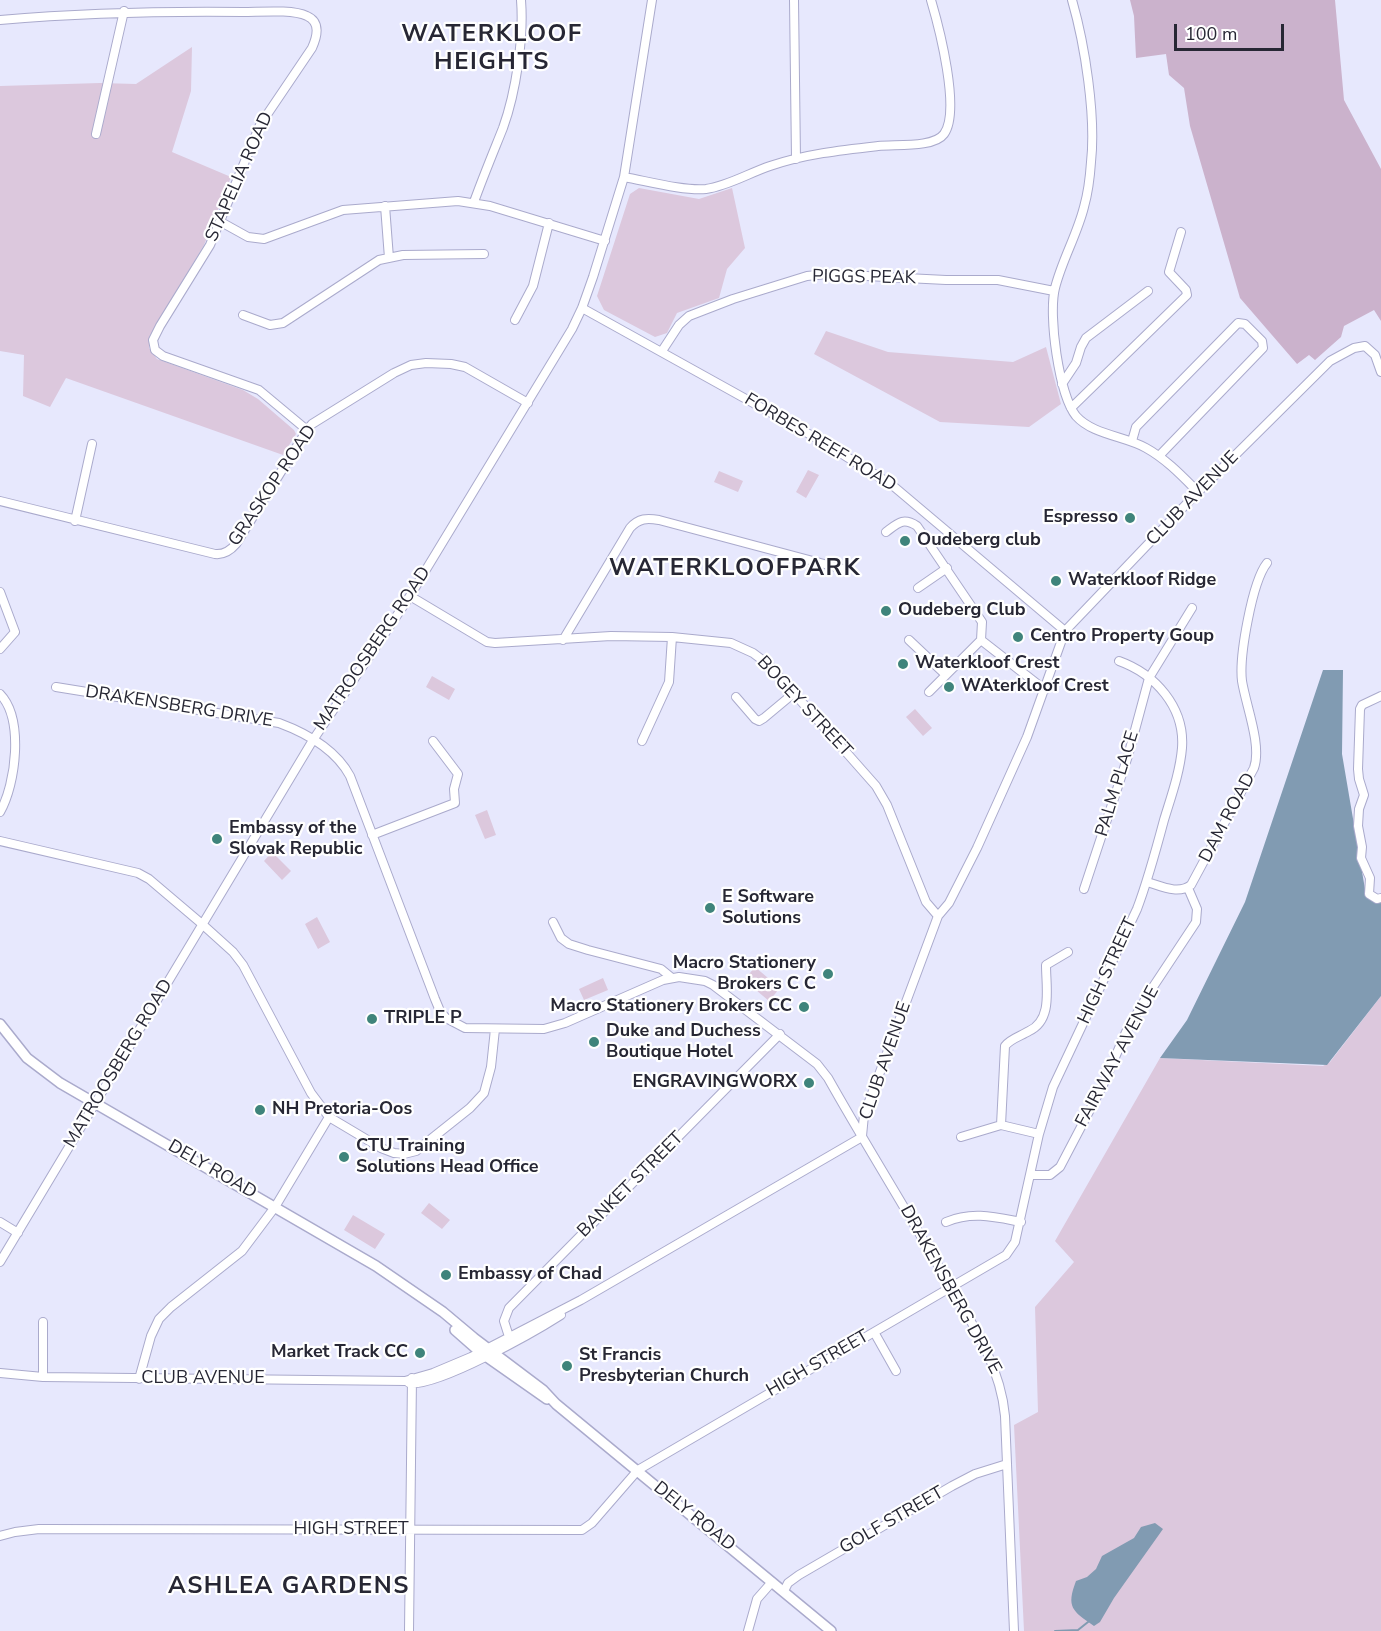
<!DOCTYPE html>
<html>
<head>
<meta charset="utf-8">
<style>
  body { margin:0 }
  #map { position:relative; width:1381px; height:1631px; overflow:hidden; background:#e7e8fd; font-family:"Nunito Sans",sans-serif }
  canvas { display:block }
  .scale { position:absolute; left:1174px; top:24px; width:110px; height:27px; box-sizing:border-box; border:3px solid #272734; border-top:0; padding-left:8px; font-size:18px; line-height:21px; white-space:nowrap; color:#272734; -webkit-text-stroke:4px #fff; paint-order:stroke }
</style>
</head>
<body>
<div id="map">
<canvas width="1381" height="1631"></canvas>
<div class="scale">100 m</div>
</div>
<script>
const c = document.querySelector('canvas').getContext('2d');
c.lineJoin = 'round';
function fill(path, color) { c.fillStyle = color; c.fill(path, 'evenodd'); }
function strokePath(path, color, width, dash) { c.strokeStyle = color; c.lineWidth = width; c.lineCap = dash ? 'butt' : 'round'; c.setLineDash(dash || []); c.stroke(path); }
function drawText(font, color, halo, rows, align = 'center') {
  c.font = font + ' "Nunito Sans",sans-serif'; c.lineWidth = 4.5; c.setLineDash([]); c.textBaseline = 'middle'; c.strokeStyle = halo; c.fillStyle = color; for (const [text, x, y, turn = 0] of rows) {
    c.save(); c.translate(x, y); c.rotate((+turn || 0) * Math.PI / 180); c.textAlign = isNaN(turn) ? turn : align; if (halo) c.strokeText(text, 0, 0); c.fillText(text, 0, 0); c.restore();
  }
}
const green = new Path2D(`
  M192 47 191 91 172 152 231 177 204 245 149 337V348L157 359 243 390 258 399 294 430 296 434 283 455 66 378 50 407 23 396 24 355 0 351V86L100 83 136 84Z
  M639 188 699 199 732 188 745 248 727 269 719 298 677 313 667 333 655 337 604 310 597 296 630 194Z
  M826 331 888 352 1013 362 1046 347 1061 404 1029 427 940 422 814 354Z
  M808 470 819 475 806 498 796 492Z
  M719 471 743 481 738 492 714 482Z
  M432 676 455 689 449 700 426 687Z
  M915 709 932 728 923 736 906 717Z
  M487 810 496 835 485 839 475 815Z
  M272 852 291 871 282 880 264 861Z
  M317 917 330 942 318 949 305 924Z
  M755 967 780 988 769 1001 744 980Z
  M603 978 608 990 584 1000 579 989Z
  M1381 996V1631H1024L1014 1425 1038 1412 1035 1307 1074 1262 1055 1241 1160 1058 1323 1066 1330 1062Z
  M429 1203 450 1220 442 1229 421 1213Z
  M353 1215 385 1234 375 1249 344 1230Z`);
const forest = new Path2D(`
  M1130 0H1335L1344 100 1381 169V321L1374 310 1344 326 1341 337 1315 360 1309 355 1297 364 1240 298 1190 126 1184 88 1169 75 1166 54 1136 58 1134 16Z`);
const water = new Path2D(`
  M1323 670H1343L1342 754 1366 895 1370 899 1381 901V996L1327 1065 1160 1058 1187 1020 1245 902Z
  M1155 1523 1163 1529 1114 1598 1100 1622 1094 1626C1072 1611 1066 1607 1076 1581L1087 1577 1096 1569 1102 1556 1134 1538 1141 1527Z`);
const stream = new Path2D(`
  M1055 1631 1078 1630 1088 1622`);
const minor = new Path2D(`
  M794 0 796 159
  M1072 0C1085 45 1096 116 1091 162 1090 177 1088 193 1084 207 1077 235 1062 260 1055 288 1048 315 1059 395 1076 416 1093 435 1125 436 1146 448 1166 459 1182 476 1198 492
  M0 20C83 13 160 11 243 12 260 12 292 9 307 16 321 22 317 37 312 48L260 125 210 245 160 326 153 340 155 350 163 356 259 390 307 430
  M96 134 124 11
  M624 177C647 181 683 191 706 189 728 186 749 173 770 166 805 154 842 150 878 146 895 144 934 148 944 134 961 111 939 27 931 0
  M474 202C483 177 493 153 503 128 516 92 524 38 521 0
  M385 206 389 258
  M221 222 248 237 264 239 343 210 458 201 490 206 605 241
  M582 308 818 439 892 485 1065 631
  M243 315 270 325 283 323 379 260 403 255 484 254
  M515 320 533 286 549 223
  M662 351 679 325 689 316 733 299 807 276 827 274 946 280H998L1054 291
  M1062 384 1076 363 1081 347 1086 338 1148 291
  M1071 408 1187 295 1186 290 1169 272 1181 232
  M1132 441 1136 427 1238 323 1245 324 1262 341 1263 348 1159 456
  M0 501 215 554C224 555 230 551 236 544L307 430 312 424 394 373 411 365 426 363 451 364 465 367 528 403
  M75 521 92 444
  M886 532C898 523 903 517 917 526L982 622 981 640 929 692
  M918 588 947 568
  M0 592 15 632 0 649
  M410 596 487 642 495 643 611 636 672 637 731 643 753 653 769 665 876 786 887 805 926 902 938 916
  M563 640 630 528C639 518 647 518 659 520L843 569
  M909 640 945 674
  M981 640 1045 690
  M56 687 279 723C306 733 336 750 350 776L435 999 440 1011 446 1018 465 1028 544 1029 565 1023 663 980 679 977 705 981 713 985 817 1064 828 1078C864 1142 903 1204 939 1267 966 1314 1000 1361 1005 1416L1014 1631
  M0 694C24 719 16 784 0 812
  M1381 696 1362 705 1360 709 1358 769 1359 779 1364 795 1359 809 1358 826 1362 847 1361 858 1370 878 1369 894 1377 899 1381 898
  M736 697 755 719 759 721 764 718 794 693
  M642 741 669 682 672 637
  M372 835 455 803 454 789 458 774 433 741
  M0 841 138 873 149 879 202 924 233 952 243 965 311 1093 329 1117 381 1148 394 1153 404 1154 416 1151 470 1108 484 1093 491 1067 495 1029
  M1147 882C1161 886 1178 895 1191 885L1254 768C1262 745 1246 706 1242 681 1239 657 1252 582 1267 563
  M1084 889 1128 756 1149 678 1192 608
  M553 922 561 938 569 944 588 950 661 969 672 978
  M1001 1125 1039 1134
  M862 1136 864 1115 938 916 949 903 977 848 1027 737 1065 631 1195 495 1330 361 1354 348 1365 346 1375 355 1381 372
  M961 1137 1001 1125 1005 1046C1010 1039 1021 1036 1029 1031 1053 1020 1046 988 1046 965L1068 952
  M1031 1175H1050L1060 1167 1103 1085 1126 1032 1149 993 1196 922 1197 909 1188 888
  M0 1222 18 1233
  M946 1222C972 1211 995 1217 1021 1222
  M0 1262 313 740 410 596 572 329 582 308 593 277 624 177 652 0
  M874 1332 896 1371
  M511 1343 504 1321 509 1308 780 1034
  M0 1373 43 1377 405 1381 433 1373 471 1357 581 1300 862 1137
  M43 1377V1322
  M139 1379 151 1336 159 1319 171 1307 242 1251 275 1207 329 1117
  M409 1383C436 1388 536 1331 561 1315
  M0 1536 15 1532 39 1529 582 1530 592 1523 638 1470 1006 1255 1015 1242 1039 1134 1053 1087 1137 909C1148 880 1156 850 1164 820 1171 797 1180 772 1182 748 1185 707 1155 674 1119 661
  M784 1591 788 1583 799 1575 952 1486 975 1474 1007 1464
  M409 1631 412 1378
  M748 1631 757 1599 772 1582`);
const tertiary = new Path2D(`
  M0 1024 27 1058 60 1083 376 1266 443 1312 474 1338 543 1390 556 1404 831 1631
  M455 1330 480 1352 547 1399`);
const markers = [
  [1130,518,6,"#3f847b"],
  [905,541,6,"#3f847b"],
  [1056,581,6,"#3f847b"],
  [886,611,6,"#3f847b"],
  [1018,637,6,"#3f847b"],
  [903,664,6,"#3f847b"],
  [949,687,6,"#3f847b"],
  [217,839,6,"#3f847b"],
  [710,908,6,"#3f847b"],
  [828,974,6,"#3f847b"],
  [804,1007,6,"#3f847b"],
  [372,1019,6,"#3f847b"],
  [594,1042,6,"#3f847b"],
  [809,1083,6,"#3f847b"],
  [260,1110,6,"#3f847b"],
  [344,1157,6,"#3f847b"],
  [446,1275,6,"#3f847b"],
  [420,1353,6,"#3f847b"],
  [567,1366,6,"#3f847b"]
];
const streetNames = [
  ["STAPELIA ROAD",240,177,-66],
  ["PIGGS PEAK",864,278,1],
  ["FORBES REEF ROAD",820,443,31],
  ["GRASKOP ROAD",273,486,-56],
  ["CLUB AVENUE",1193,499,-46],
  ["MATROOSBERG ROAD",373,649,-56],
  ["DRAKENSBERG DRIVE",179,707,9],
  ["BOGEY STREET",804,707,47],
  ["PALM PLACE",1118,784,-73],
  ["DAM ROAD",1228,818,-62],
  ["HIGH STREET",1108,971,-65],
  ["FAIRWAY AVENUE",1118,1057,-62],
  ["CLUB AVENUE",886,1061,-71],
  ["MATROOSBERG ROAD",119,1064,-59],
  ["DELY ROAD",212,1170,30],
  ["BANKET STREET",631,1185,-45],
  ["DRAKENSBERG DRIVE",950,1290,61],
  ["HIGH STREET",818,1364,-30],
  ["CLUB AVENUE",203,1379],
  ["DELY ROAD",694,1517,39],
  ["GOLF STREET",892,1521,-30],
  ["HIGH STREET",351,1530]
];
const poiNames = [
  ["Espresso",1118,518,"right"],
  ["Oudeberg club",917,541],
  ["Waterkloof Ridge",1068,581],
  ["Oudeberg Club",898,611],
  ["Centro Property Goup",1030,637],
  ["Waterkloof Crest",915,664],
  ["WAterkloof Crest",961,687],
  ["Embassy of the",229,829],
  ["Slovak Republic",229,850],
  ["E Software",722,898],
  ["Solutions",722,919],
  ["Macro Stationery",816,964,"right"],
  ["Brokers C C",816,985,"right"],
  ["Macro Stationery Brokers CC",792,1007,"right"],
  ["TRIPLE P",384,1019],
  ["Duke and Duchess",606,1032],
  ["Boutique Hotel",606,1053],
  ["ENGRAVINGWORX",797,1083,"right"],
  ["NH Pretoria-Oos",272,1110],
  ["CTU Training",356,1147],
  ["Solutions Head Office",356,1168],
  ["Embassy of Chad",458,1275],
  ["Market Track CC",408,1353,"right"],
  ["St Francis",579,1356],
  ["Presbyterian Church",579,1377]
];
const districtNames = [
  ["WATERKLOOF",492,35],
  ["HEIGHTS",492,63],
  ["WATERKLOOFPARK",735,569],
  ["ASHLEA GARDENS",289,1587]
];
fill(green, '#dcc8dd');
fill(forest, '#cbb2cc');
fill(water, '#819bb2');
strokePath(stream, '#819bb2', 2);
strokePath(minor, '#aac', 10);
strokePath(tertiary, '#aac', 12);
strokePath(minor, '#fff', 8);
strokePath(tertiary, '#fff', 9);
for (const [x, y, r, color] of markers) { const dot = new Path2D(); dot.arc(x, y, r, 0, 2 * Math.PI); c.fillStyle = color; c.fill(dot); strokePath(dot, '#fff', 2); }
drawText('18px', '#272734', '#fff', streetNames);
drawText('bold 18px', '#272734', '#fff', poiNames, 'left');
c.letterSpacing = '1.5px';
drawText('bold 24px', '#272734', '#fff', districtNames);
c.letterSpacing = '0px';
</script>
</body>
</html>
